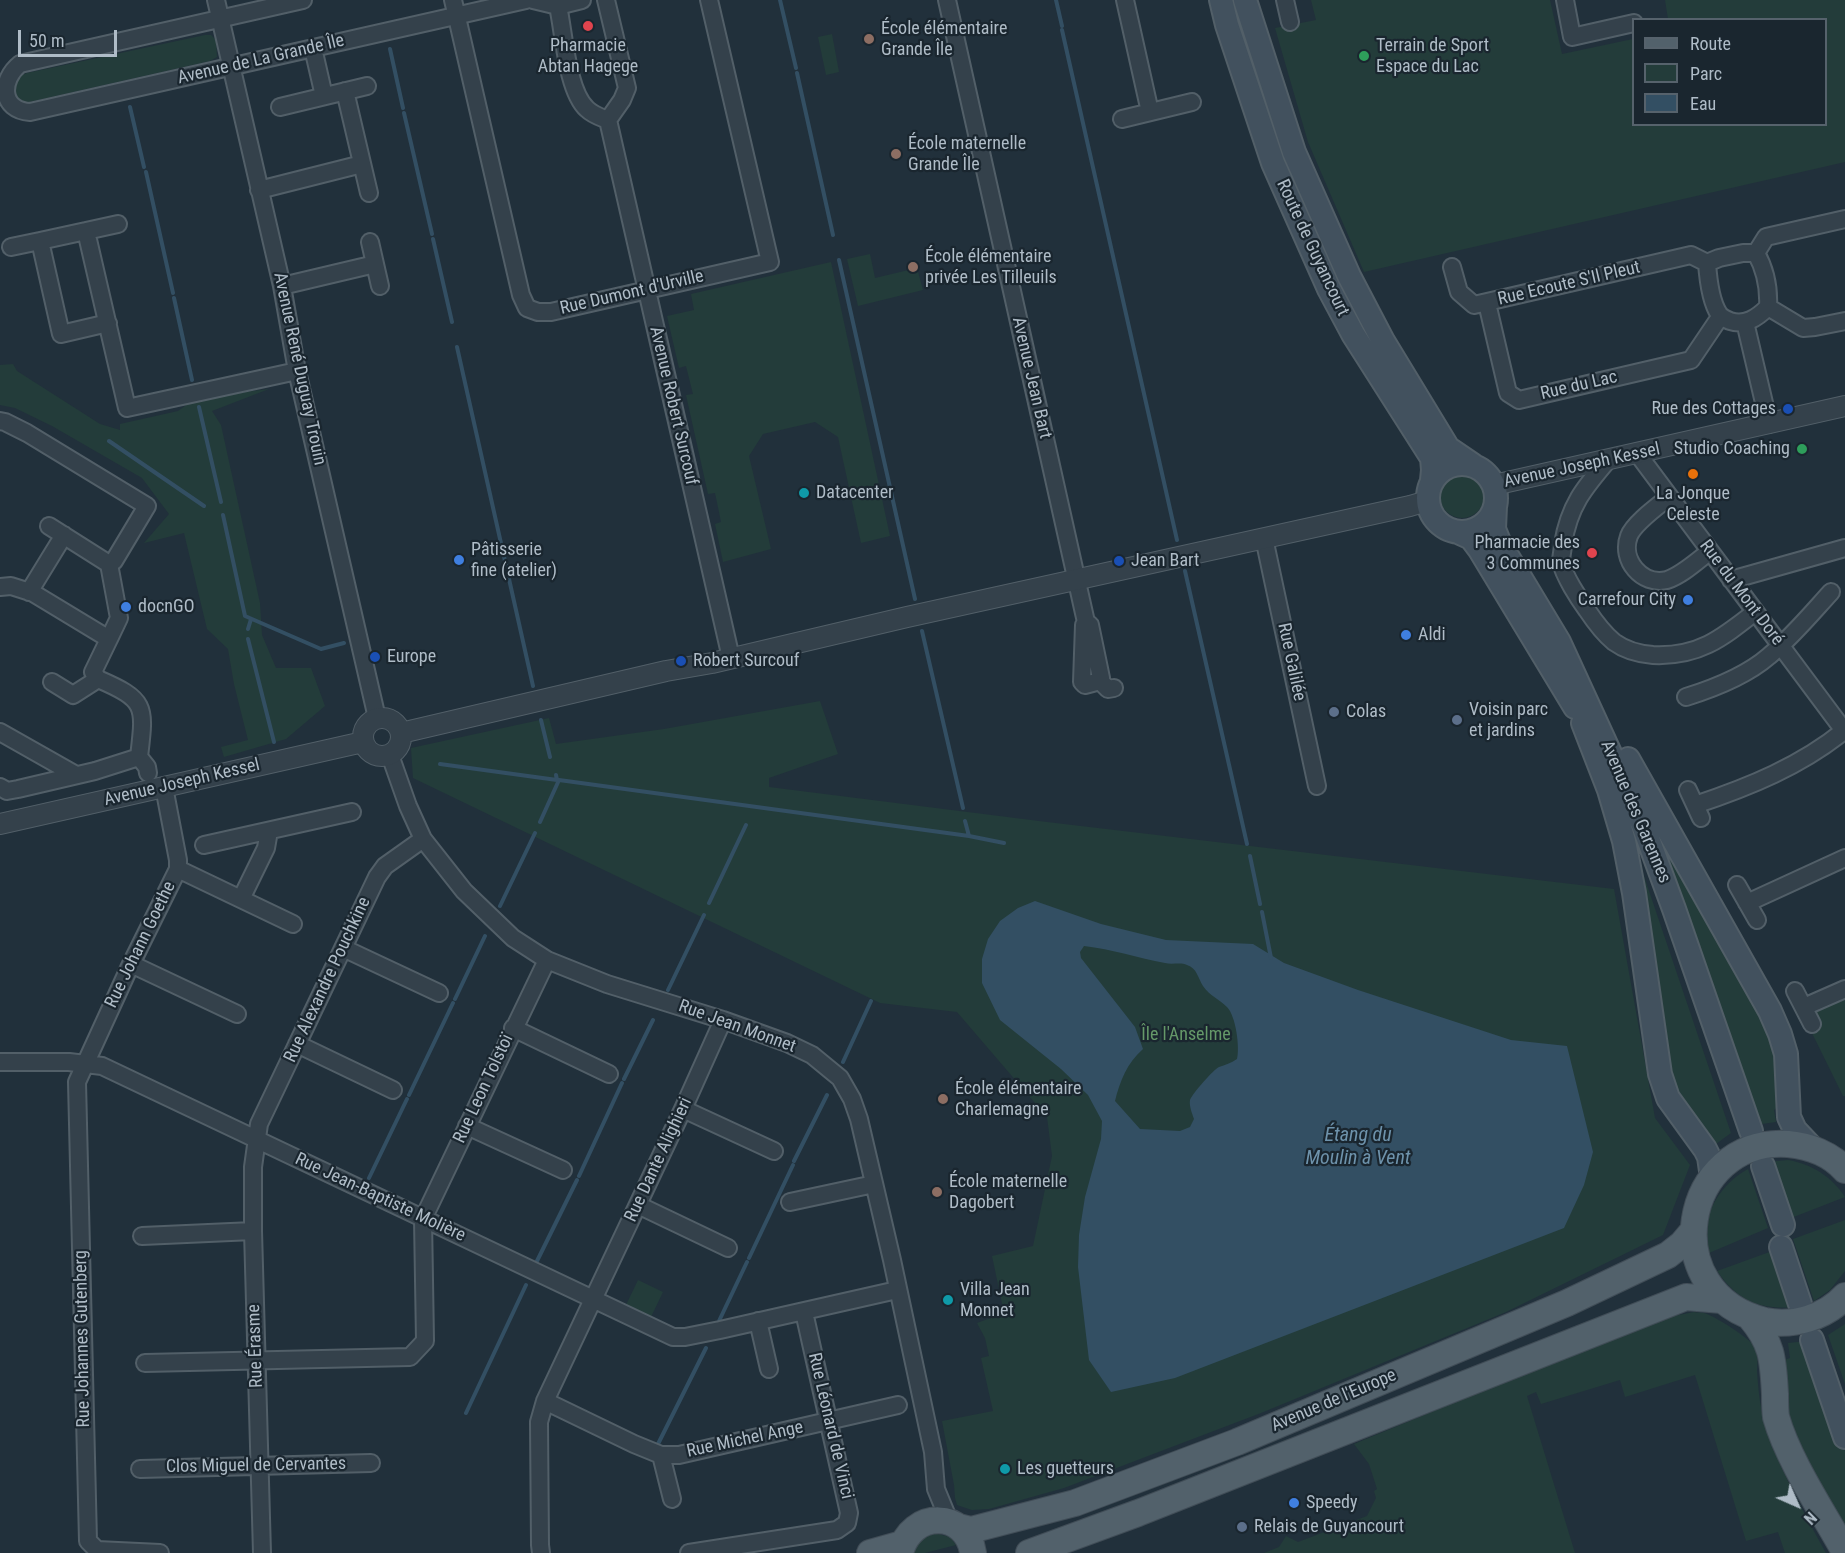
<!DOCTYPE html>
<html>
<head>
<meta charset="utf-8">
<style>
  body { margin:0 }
  #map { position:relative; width:1845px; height:1553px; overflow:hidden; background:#21303b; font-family:"Roboto Condensed",sans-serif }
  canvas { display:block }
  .legend { position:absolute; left:1632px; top:18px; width:195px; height:108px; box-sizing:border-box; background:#1a262f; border:2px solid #56626c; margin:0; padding:8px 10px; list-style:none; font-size:18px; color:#afbcc7 }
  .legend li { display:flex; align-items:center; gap:12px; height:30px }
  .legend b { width:30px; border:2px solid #56626c }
  .north { position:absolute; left:1767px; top:1475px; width:60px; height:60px; -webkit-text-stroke:4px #1a262f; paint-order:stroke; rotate:135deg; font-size:16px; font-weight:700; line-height:24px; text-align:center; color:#afbcc7 }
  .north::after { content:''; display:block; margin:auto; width:21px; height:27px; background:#afbcc7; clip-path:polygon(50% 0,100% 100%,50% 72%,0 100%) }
  .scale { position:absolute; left:18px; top:30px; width:99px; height:27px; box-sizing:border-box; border:3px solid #afbcc7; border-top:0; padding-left:8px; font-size:18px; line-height:21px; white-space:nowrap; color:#afbcc7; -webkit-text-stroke:4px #1a262f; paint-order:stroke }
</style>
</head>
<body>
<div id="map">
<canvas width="1845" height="1553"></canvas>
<ul class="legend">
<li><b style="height:8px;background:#52616b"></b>Route</li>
<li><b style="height:16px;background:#233c3a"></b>Parc</li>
<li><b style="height:16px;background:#334f63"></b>Eau</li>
</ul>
<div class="north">N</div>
<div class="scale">50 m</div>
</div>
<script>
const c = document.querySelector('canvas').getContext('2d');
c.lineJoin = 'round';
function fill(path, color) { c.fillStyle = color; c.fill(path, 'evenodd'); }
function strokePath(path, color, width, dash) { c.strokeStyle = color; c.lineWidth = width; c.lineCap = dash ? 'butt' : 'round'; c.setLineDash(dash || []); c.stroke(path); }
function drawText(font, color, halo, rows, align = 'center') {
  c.font = font + ' "Roboto Condensed",sans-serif'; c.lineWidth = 4.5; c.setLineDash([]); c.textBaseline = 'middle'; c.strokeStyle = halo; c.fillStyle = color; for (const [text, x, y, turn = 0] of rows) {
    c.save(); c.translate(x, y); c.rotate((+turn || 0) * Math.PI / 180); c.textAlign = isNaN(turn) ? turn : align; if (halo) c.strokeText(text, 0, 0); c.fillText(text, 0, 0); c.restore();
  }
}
const green = new Path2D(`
  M1311 0H1550L1562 54 1633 39 1634 124H1826V20L1668 19 1665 0H1845V162L1364 272 1308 142 1275 28 1316 20Z
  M832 34 839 72 826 75 818 37Z
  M205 35H211L216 40 217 57 210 61 25 103 20 101 13 95 15 78 27 73Z
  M870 254 875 278 917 268 923 290 858 306 847 259Z
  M831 262 890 536 861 543 838 437 815 422 763 434 749 456 771 549 723 562 715 524 721 522 715 493 708 494 686 395 693 394 686 366 679 368 667 316 694 310 691 294Z
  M13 364 17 371 100 424 120 430V424L178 411 196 398 269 389 212 411 221 425 260 603 262 635 276 668H311L325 706 286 739 224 757 221 747 248 740 234 684 228 649 207 629 184 533 144 543 169 514 142 478 52 426 15 408 0 405V365Z
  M1440 496a22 22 0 1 1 44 0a22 22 0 1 1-44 0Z
  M820 701 838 754 769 778V787L1047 822 1614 889 1655 1118 1690 1165 1663 1235 1506 1312 1261 1413 1064 1488 989 1509 972 1510 957 1505 955 1498 954 1485 942 1421 993 1411 981 1358 989 1356 985 1338 977 1323 1004 1313 992 1256 1033 1246 1052 1156 1047 1117 957 1012 880 1003 413 778 411 748 549 718 556 744 664 729Z
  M1619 764 1770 1031 1778 1061 1779 1107 1774 1110 1776 1122 1755 1125Z
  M1626 823 1731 1133 1712 1147 1676 1100Z
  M1845 1000V1096H1843L1809 1027 1817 1022 1815 1009Z
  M1788 1160C1812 1164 1832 1177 1845 1197L1786 1220 1768 1162Z
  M1748 1169 1768 1228 1709 1253C1708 1245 1706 1237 1706 1229 1708 1204 1727 1180 1748 1169Z
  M1845 1220V1271L1830 1290 1814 1301 1793 1239Z
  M1775 1250 1796 1307C1759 1310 1738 1301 1717 1271Z
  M638 1280 663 1292 651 1317 626 1305Z
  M1694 1312C1697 1313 1701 1312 1704 1313 1715 1316 1751 1339 1756 1348 1759 1355 1757 1364 1757 1371 1758 1387 1760 1406 1764 1421 1778 1467 1803 1511 1826 1553H1785L1778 1532 1746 1541 1695 1375 1625 1397 1620 1380 1541 1404 1536 1392 1527 1396 1575 1553H1264L1279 1547 1286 1536 1298 1542 1367 1516 1376 1498 1374 1491 1377 1489 1369 1464 1354 1444 1606 1340 1669 1317Z
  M1845 1324V1384L1828 1335Z
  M1807 1341 1845 1451V1545L1780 1407 1779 1362 1790 1358 1788 1343Z
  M934 1533 950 1537 956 1545 925 1553H914C916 1542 923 1537 934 1533Z`);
const water = new Path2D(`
  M1035 901 1101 924 1166 940 1253 944 1284 963 1358 990 1511 1040 1567 1046 1593 1152 1584 1185 1564 1228 1175 1378 1111 1392 1089 1360 1078 1267 1079 1235 1085 1197 1101 1139 1102 1121 1088 1095 1061 1069 1000 1020 982 983V959L988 939 1000 921 1018 908ZM1084 946C1112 949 1138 958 1165 963 1172 965 1181 962 1187 965 1197 968 1198 978 1203 986 1210 996 1219 999 1227 1007 1236 1016 1240 1048 1237 1059 1231 1063 1225 1065 1219 1067 1213 1070 1193 1093 1190 1100 1189 1106 1192 1113 1194 1119L1190 1127 1180 1131 1140 1129 1115 1101C1120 1081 1127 1063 1143 1049L1135 1027 1081 958 1080 952Z`);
const stream = new Path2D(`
  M780 0 796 68
  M1056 0 1062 26
  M1062 30 1177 540
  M390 49 403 108
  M797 73 833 235
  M130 107 144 167
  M404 113 432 234
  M146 172 173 293
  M433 239 452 322
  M839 260 915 599
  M174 298 192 380
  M457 347 533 686
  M199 407 221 502
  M109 441 204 506
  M223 515 245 616 321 649 344 643
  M1185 571 1247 844
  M248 629 251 619
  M922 631 963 808
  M248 639 274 742
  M541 720 550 757
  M440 764 557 780
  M556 775 557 780H559L969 836 1004 843
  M965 821 969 836
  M540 822 559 780
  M1250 856 1260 904
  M709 903 746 825
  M500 906 535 833
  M1262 912 1271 958
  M668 990 704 915
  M455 999 485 936
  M843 1062 871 1001
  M624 1079 653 1020
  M409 1095 453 1003
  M794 1161 827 1095
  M579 1176 622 1083
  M369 1178 407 1099
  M749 1258 793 1165
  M537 1261 577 1180
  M719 1321 747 1262
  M466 1413 526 1285
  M658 1444 706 1348`);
const minor = new Path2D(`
  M216 0 282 286 297 371 377 718
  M303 0 20 64C0 80 0 110 30 112L526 0
  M453 0 521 295 527 308 538 312H551L770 262 709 0
  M533 0 558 6 582 0
  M606 0 627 88 622 100 608 120 731 658
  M947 0 1086 622 1084 625 1082 682 1085 685 1100 681 1101 678 1090 625 1086 622
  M1125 0 1150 112
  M1285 0 1290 22
  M1565 0 1572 37 1634 23
  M558 6C564 33 567 91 587 109 593 115 600 117 608 120
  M313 48 324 96
  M345 91 369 193
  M280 107 367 86
  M1122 119 1192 102
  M259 190 362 164
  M86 231 118 224
  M370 242 380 286
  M11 247 40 241
  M1743 253H1756C1765 269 1769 289 1768 307 1757 318 1745 326 1730 321 1725 319 1722 318 1719 314 1711 302 1708 277 1707 263L1719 258Z
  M1756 253 1766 237 1845 219
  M1452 267 1459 292 1474 305 1691 255 1707 263
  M282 286 375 264
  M1487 303 1508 393 1519 400 1691 360 1720 317
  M1768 307 1803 328 1815 327 1845 321
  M1745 322 1769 424
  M108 323 61 334 40 241 86 231 127 408 297 371
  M0 421 5 422 27 433 147 506 114 561 109 564
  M1637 453 1845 732
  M1608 460C1584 488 1569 506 1563 544 1563 549 1561 557 1561 562 1564 576 1579 599 1587 610 1595 622 1603 633 1614 642 1625 650 1639 654 1653 655 1698 657 1721 639 1755 612
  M1669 497C1658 506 1634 523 1629 536 1620 560 1642 586 1667 580 1682 575 1697 561 1710 551
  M49 526 109 564 119 618 109 639
  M1264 538 1317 786
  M1731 580 1845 548
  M0 587 11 586 33 593 109 639 93 672 98 679
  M29 592 64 535
  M1100 681 1108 689 1114 688
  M1686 697C1715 688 1746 676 1769 656 1792 637 1811 614 1831 592
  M0 732 76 775
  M390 755 408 806 423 839 464 891 513 938 547 960 607 984 723 1020 787 1043 812 1055 840 1078 852 1099 859 1119 892 1260 933 1452 936 1489 950 1523
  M139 757 147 767 148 773
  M0 787 7 791 18 789 95 771 139 757C145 706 147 700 98 679L73 695 52 682
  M1688 790 1701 818
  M1695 805C1749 787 1801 766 1845 730
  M204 845 352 812
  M178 869 293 924
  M1737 885 1757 920
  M241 899 266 848 269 831
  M1747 903 1845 858
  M343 948 439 993
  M131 964 237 1014
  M1795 991 1812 1024
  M1804 1007 1845 989
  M513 1028 609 1074
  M297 1044 393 1090
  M0 1062H69L102 1066 673 1337H685L720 1330 897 1290
  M683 1109 774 1151
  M467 1126 563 1170
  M790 1202 874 1184
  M638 1205 728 1248
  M142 1236 253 1231
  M758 1321 769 1369
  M145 1363 410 1357 425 1341 423 1219 547 960
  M545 1401 634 1444 661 1455H679L898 1405
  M661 1455 672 1499
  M140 1469 371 1463
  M160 1553 97 1550 88 1541 77 1082 131 964 178 869V860L164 787
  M262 1553 253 1231V1167L259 1124 377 877 385 866 423 839
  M541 1553 540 1545 539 1422 545 1401 683 1109 723 1020
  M689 1553 837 1530 847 1523 849 1513 804 1312`);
const tertiary = new Path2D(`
  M1494 485 1845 406
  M363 737a19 19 0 1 1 38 0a19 19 0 1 1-38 0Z
  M401 733 666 671 712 663 907 617 1410 506 1427 501
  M0 824 363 742`);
const secondary = new Path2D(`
  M1221 0 1227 25 1273 163 1329 289 1353 334 1432 458 1433 470 1432 480
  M1245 0 1294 152 1349 276 1383 341 1448 448 1473 465
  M1428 498a34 34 0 1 1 68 0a34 34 0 1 1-68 0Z
  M1495 506 1494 529 1500 544 1559 642 1643 825 1674 909 1751 1131
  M1460 533 1471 538 1480 550 1575 707
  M1583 723 1609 790 1624 841 1634 893 1660 1074 1668 1098 1705 1149 1709 1157 1712 1178
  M1628 759 1770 1011 1780 1034 1786 1054 1789 1117 1795 1130 1813 1149
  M1763 1166 1783 1225
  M1781 1247 1800 1304
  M1812 1340 1845 1437`);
const primary = new Path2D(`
  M1845 1170C1831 1154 1809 1146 1788 1144 1681 1137 1654 1294 1765 1321 1793 1327 1826 1317 1845 1296
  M1750 1317C1773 1344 1773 1360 1775 1394 1775 1401 1775 1410 1776 1417 1788 1460 1823 1512 1845 1552
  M959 1527 971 1530 1075 1503 1237 1442 1567 1303 1668 1255 1682 1244 1693 1231
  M870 1553 902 1544
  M900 1553C911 1509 967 1510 973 1553
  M1029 1553 1138 1513 1686 1297 1722 1300`);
const markers = [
  [588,26,6,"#e0444e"],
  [869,39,6,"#8d6e63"],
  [1364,56,6,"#2e9e5b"],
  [896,154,6,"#8d6e63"],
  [913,267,6,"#8d6e63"],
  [1788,409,6,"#1a4fb4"],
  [1802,449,6,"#2e9e5b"],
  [1693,474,6,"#e8710a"],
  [804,493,6,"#0f9aa8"],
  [1592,553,6,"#e0444e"],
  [459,560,6,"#3f7fe0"],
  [1119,561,6,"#1a4fb4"],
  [1688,600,6,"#3f7fe0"],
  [126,607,6,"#3f7fe0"],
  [1406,635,6,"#3f7fe0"],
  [375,657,6,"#1a4fb4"],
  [681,661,6,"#1a4fb4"],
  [1334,712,6,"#5c6f8a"],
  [1457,720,6,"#5c6f8a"],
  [943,1099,6,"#8d6e63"],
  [937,1192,6,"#8d6e63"],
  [948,1300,6,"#0f9aa8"],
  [1005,1469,6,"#0f9aa8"],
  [1294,1503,6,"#3f7fe0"],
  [1242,1527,6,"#5c6f8a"]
];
const poiNames = [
  ["École élémentaire",881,29],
  ["Grande Île",881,50],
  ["Pharmacie",588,46,"center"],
  ["Abtan Hagege",588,67,"center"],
  ["Terrain de Sport",1376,46],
  ["Espace du Lac",1376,67],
  ["École maternelle",908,144],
  ["Grande Île",908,165],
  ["École élémentaire",925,257],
  ["privée Les Tilleuils",925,278],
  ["Rue des Cottages",1776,409,"right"],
  ["Studio Coaching",1790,449,"right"],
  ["Datacenter",816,493],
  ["La Jonque",1693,494,"center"],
  ["Celeste",1693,515,"center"],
  ["Pharmacie des",1580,543,"right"],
  ["3 Communes",1580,564,"right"],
  ["Pâtisserie",471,550],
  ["fine (atelier)",471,571],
  ["Jean Bart",1131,561],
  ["Carrefour City",1676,600,"right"],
  ["docnGO",138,607],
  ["Aldi",1418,635],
  ["Europe",387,657],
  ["Robert Surcouf",693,661],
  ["Voisin parc",1469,710],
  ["et jardins",1469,731],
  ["Colas",1346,712],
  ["École élémentaire",955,1089],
  ["Charlemagne",955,1110],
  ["École maternelle",949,1182],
  ["Dagobert",949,1203],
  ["Villa Jean",960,1290],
  ["Monnet",960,1311],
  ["Les guetteurs",1017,1469],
  ["Speedy",1306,1503],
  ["Relais de Guyancourt",1254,1527]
];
const streetNames = [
  ["Avenue de La Grande Île",261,60,-13],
  ["Route de Guyancourt",1312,248,65],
  ["Rue Ecoute S'Il Pleut",1569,284,-13],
  ["Rue Dumont d'Urville",632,293,-13],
  ["Avenue René Duguay Trouin",299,369,78],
  ["Avenue Jean Bart",1031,378,77],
  ["Rue du Lac",1579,386,-13],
  ["Avenue Robert Surcouf",673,406,77],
  ["Avenue Joseph Kessel",1582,466,-12],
  ["Rue du Mont Doré",1741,593,53],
  ["Rue Galilée",1291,662,78],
  ["Avenue Joseph Kessel",182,783,-13],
  ["Avenue des Garennes",1635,812,67],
  ["Rue Johann Goethe",141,945,-64],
  ["Rue Alexandre Pouchkine",328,980,-65],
  ["Rue Jean Monnet",737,1027,20],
  ["Rue Leon Tolstoï",484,1089,-65],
  ["Rue Dante Alighieri",659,1160,-65],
  ["Rue Jean-Baptiste Molière",380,1198,25],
  ["Rue Johannes Gutenberg",83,1339,-91],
  ["Rue Érasme",256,1346,-92],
  ["Avenue de l'Europe",1334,1401,-23],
  ["Rue Léonard de Vinci",830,1426,77],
  ["Rue Michel Ange",745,1440,-12],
  ["Clos Miguel de Cervantes",256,1466,-1]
];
const parkNames = [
  ["Île l'Anselme",1186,1035]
];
const waterNames = [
  ["Étang du",1358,1136],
  ["Moulin à Vent",1358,1159]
];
fill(green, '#233c3a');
fill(water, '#334f63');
strokePath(stream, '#334f63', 4);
strokePath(minor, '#525f68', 20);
strokePath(tertiary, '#525f68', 22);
strokePath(secondary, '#525f68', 26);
strokePath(primary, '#414d57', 28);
strokePath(minor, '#34414b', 16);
strokePath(tertiary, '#34414b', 20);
strokePath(secondary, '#42515e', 22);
strokePath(primary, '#52616b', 26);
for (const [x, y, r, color] of markers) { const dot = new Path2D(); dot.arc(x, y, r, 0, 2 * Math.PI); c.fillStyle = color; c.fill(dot); strokePath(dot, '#1a262f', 2); }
drawText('18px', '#afbcc7', '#1a262f', poiNames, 'left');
drawText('18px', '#afbcc7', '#1a262f', streetNames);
drawText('18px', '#659969', '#1a262f', parkNames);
drawText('italic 20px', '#6e93ac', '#1a262f', waterNames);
</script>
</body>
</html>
